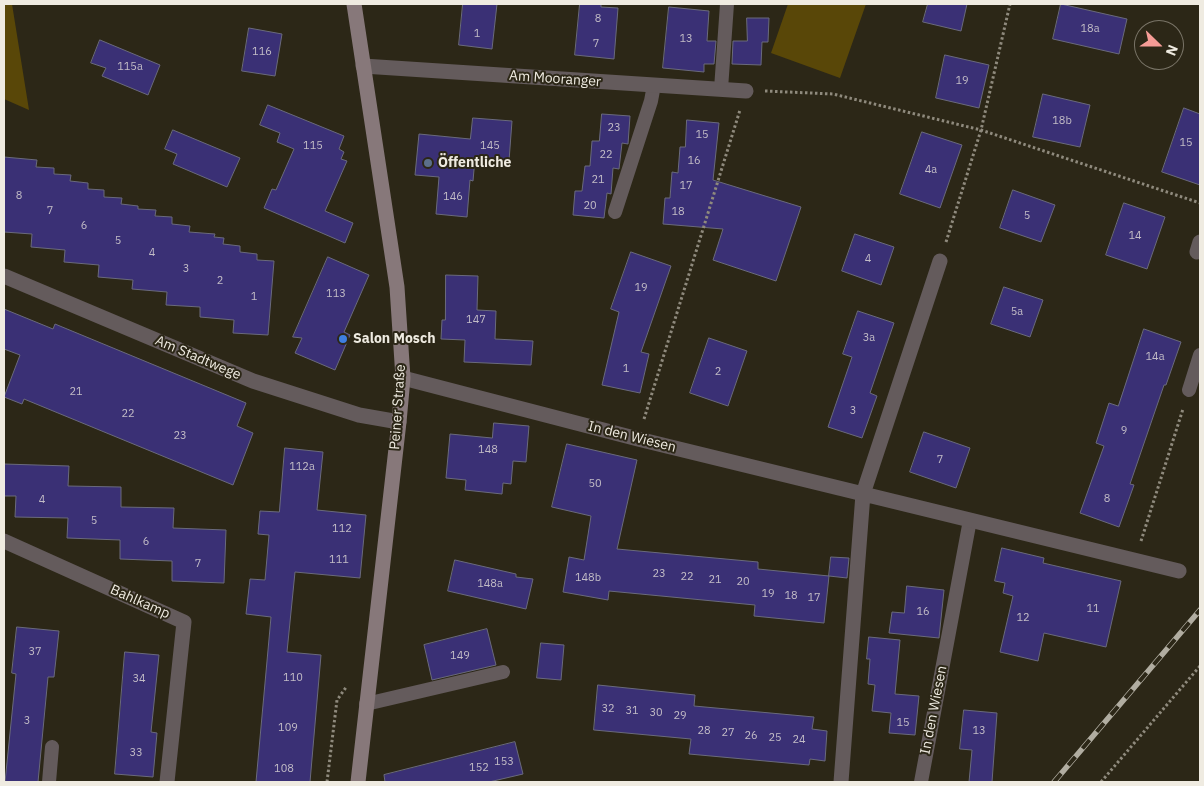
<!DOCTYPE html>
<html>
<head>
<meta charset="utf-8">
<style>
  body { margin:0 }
  #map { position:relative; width:1204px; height:786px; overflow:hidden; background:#2c2717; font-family:"IBM Plex Sans",sans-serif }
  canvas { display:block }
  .frame { position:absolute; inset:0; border:5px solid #efebe1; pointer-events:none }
  .north { position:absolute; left:1134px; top:20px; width:50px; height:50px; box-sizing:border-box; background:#2c2717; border:1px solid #7a7568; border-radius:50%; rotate:112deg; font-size:14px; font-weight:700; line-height:20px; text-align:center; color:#efebe1 }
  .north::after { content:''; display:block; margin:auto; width:18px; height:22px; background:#f59c96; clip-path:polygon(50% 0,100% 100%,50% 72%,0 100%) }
</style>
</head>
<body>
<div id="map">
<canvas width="1204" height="786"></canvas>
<div class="frame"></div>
<div class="north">N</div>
</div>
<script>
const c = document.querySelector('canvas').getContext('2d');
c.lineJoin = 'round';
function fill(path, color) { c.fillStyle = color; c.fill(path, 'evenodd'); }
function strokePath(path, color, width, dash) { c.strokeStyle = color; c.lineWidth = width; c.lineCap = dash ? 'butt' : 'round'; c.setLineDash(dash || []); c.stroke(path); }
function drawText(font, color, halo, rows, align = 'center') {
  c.font = font + ' "IBM Plex Sans",sans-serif'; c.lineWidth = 4; c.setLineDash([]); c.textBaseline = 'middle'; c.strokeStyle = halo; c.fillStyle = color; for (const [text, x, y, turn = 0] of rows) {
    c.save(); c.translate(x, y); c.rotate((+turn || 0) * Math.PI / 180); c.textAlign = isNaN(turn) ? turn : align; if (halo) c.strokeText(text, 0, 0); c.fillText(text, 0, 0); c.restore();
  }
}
const green = new Path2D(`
  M4 4H12L29 110 4 99Z
  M788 4H866L840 78 771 53Z`);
const building = new Path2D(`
  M463 4H497L492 49 459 45Z
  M580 4H601V7L618 8 614 59 575 55Z
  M928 4H967L961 31 923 22Z
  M1061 4 1127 19 1119 54 1053 39Z
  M669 7 709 11 707 41H716L714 64H704V72L663 68Z
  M747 18H769L768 42H762L761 65 732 64 733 41H747Z
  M249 28 282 34 275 76 242 71Z
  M100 40 160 65 148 95 102 76 106 68 91 63Z
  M945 55 989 65 979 108 936 98Z
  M1043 94 1090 105 1080 147 1033 137Z
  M268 105 344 136 339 149 344 152 341 159 347 161 325 211 353 223 345 243 264 208 272 189 276 190 294 149 277 142 280 133 260 125Z
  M1184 108 1200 114V185L1162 172Z
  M602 114 630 116 628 144 622 143 619 169 613 168 611 194 607 193 604 218 573 215 575 191H582L585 166H590L592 141H599Z
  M473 118 512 121 509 161 475 158 473 181 470 180 467 217 436 214 439 177 415 175 419 134 470 139Z
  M687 120 719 123 713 180 801 207 776 281 713 260 723 229 663 224 665 198H670L672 172 678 173 680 147H685Z
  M173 130 240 158 227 187 173 164 177 154 165 149Z
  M922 132 962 145 940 208 900 194Z
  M4 157 37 160 36 167 54 168V174L71 175 70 181 88 183V189L104 190V197L122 198 121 204 138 206V209L156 210 155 216 172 217V224L190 226 189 232 215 234 214 237 224 238 223 244 240 246V252L257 254V260L274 261 268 335 233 333 234 320 200 317V307L166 305 167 292 132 289 133 280 98 277 99 265 64 262 65 250 31 247 32 234 4 232Z
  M1013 190 1055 205 1041 242 1000 228Z
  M1124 203 1165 217 1147 269 1106 255Z
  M855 234 894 247 881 285 842 271Z
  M631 252 671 266 641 352 649 354 640 393 602 385 619 312 611 309Z
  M328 257 369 275 344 332 350 335 335 370 295 353 302 338 293 337Z
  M446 275 478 276 477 310 496 311 495 339 533 341 531 365 464 362 465 340 441 339 442 320H445Z
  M1004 287 1043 300 1030 337 991 324Z
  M4 309 53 329 55 324 246 403 237 426 253 433 233 485 24 399 22 404 4 397 20 355 4 349Z
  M858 311 894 323 870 393 877 396 862 438 828 427 852 357 843 354Z
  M1144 329 1181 342 1166 385H1164L1130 484 1134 485 1119 527 1080 513 1104 446 1096 443 1109 403 1118 406Z
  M709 338 747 351 728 406 690 393Z
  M494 423 529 426 526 462 513 461 511 484 503 483 502 494 465 490 466 480 446 478 450 434 492 438Z
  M924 432 970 448 956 488 910 472Z
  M567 444 637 460 617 549 758 562V569L829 576 824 623 754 616 755 605 609 591 608 600 563 592 569 557 584 560 591 516 552 507Z
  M285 448 323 452 317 510 366 515 360 578 295 572 287 652 321 655 310 782H256L271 617 246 614 250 579 265 580 269 535 258 534 260 511 279 512Z
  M4 464 69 466 68 486 121 487V507L174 508 173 528 226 530 224 583 172 581V561L120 559V540L67 538 68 518 15 517 16 496H4Z
  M1002 548 1044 558 1043 563 1121 581 1106 647 1044 633 1038 661 1000 652 1013 596 1003 593 1005 583 995 581Z
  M831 557 849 558 847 578 829 576Z
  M455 560 516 574V577L533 579 526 609 448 591Z
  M907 586 944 590 939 638 889 633 892 612 904 613Z
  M17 627 59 631 54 677H48L38 782H5L16 674 12 673Z
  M487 629 496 665 432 680 424 645Z
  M869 637 900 640 895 694 919 696 915 735 889 733 891 713 872 711 875 685 868 684 870 659H867Z
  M541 643 564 645 561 680 537 678Z
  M125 652 159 655 151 732 157 733 153 777 115 774Z
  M598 685 695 695 694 706 814 717 812 729 827 731 825 761 810 759 809 765 689 754 691 739 594 730Z
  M964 710 997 713 992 782H969L972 750 960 749Z
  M515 742 523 774 489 782H385L384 775Z`);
const path = new Path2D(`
  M765 91 833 94 981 130 1200 203
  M946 242 981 130 1010 4
  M644 419 740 110
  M1141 541 1183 409
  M327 782 337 700 347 686
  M1101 782 1200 666`);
const lane = new Path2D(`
  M721 89 727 4
  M615 212 651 101 654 85
  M1189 390 1200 355
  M366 704 503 672
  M49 782 52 747
  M921 782 970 520`);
const street = new Path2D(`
  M363 66 746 91
  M1197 252 1200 242
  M4 276 253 381 359 415 399 422
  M403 378 638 439 1179 571
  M4 541 184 622 167 782
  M841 782 863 494 940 261`);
const secondary = new Path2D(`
  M354 4 397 287 403 378 399 422 358 782`);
const rail = new Path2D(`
  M1054 782 1200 610`);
const markers = [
  [428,163,5,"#5c6f8a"],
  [343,339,5,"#3f7fe0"]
];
const numberNames = [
  ["8",598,19],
  ["18a",1090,29],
  ["1",477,34],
  ["13",686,39],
  ["7",596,44],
  ["116",262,52],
  ["115a",130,67],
  ["19",962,81],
  ["18b",1062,121],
  ["23",614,128],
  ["15",702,135],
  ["15",1186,143],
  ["115",313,146],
  ["145",490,146],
  ["22",606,155],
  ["16",694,161],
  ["4a",931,170],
  ["21",598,180],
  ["17",686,186],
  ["8",19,196],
  ["146",453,197],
  ["20",590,206],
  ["7",50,211],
  ["18",678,212],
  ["5",1027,216],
  ["6",84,226],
  ["14",1135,236],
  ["5",118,241],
  ["4",152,253],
  ["4",868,259],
  ["3",186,269],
  ["2",220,281],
  ["19",641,288],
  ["113",336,294],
  ["1",254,297],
  ["5a",1017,312],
  ["147",476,320],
  ["3a",869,338],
  ["14a",1155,357],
  ["1",626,369],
  ["2",718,372],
  ["21",76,392],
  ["3",853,411],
  ["22",128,414],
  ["9",1124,431],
  ["23",180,436],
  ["148",488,450],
  ["7",940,460],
  ["112a",302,467],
  ["50",595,484],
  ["8",1107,499],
  ["4",42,500],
  ["5",94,521],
  ["112",342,529],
  ["6",146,542],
  ["111",339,560],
  ["7",198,564],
  ["23",659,574],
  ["22",687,577],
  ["148b",588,578],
  ["21",715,580],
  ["20",743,582],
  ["148a",490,584],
  ["19",768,594],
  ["18",791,596],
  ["17",814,598],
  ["11",1093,609],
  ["16",923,612],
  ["12",1023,618],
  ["37",35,652],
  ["149",460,656],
  ["110",293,678],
  ["34",139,679],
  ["32",608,709],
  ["31",632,711],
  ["30",656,713],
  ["29",680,716],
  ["3",27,721],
  ["15",903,723],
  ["109",288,728],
  ["28",704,731],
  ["13",979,731],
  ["27",728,733],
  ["26",751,736],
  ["25",775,738],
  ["24",799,740],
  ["33",136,753],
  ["153",504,762],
  ["152",479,768],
  ["108",284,769]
];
const streetNames = [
  ["Am Mooranger",555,79,4],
  ["Am Stadtwege",198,358,23],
  ["Peiner Straße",398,407,-86],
  ["In den Wiesen",632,437,14],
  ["Bahlkamp",140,602,24],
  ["In den Wiesen",934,710,-79]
];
const poiNames = [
  ["Öffentliche",438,163],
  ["Salon Mosch",353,339]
];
fill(green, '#594708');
fill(building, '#3a3075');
strokePath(building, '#6a6a7c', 1);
strokePath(path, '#8f8a7d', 3, [2.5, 2.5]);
strokePath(lane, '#645b5c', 14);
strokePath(street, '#645b5c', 15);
strokePath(secondary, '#87787a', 15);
strokePath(rail, '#b1ada1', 5.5);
strokePath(rail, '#2c2717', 4, [11]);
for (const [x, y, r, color] of markers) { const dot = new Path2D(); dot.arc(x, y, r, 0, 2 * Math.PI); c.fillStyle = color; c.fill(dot); strokePath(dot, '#2c2717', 2); }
drawText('11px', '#c2bcc6', null, numberNames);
drawText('14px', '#efebe1', '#2c2717', streetNames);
drawText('bold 14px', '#efebe1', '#2c2717', poiNames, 'left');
</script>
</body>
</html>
